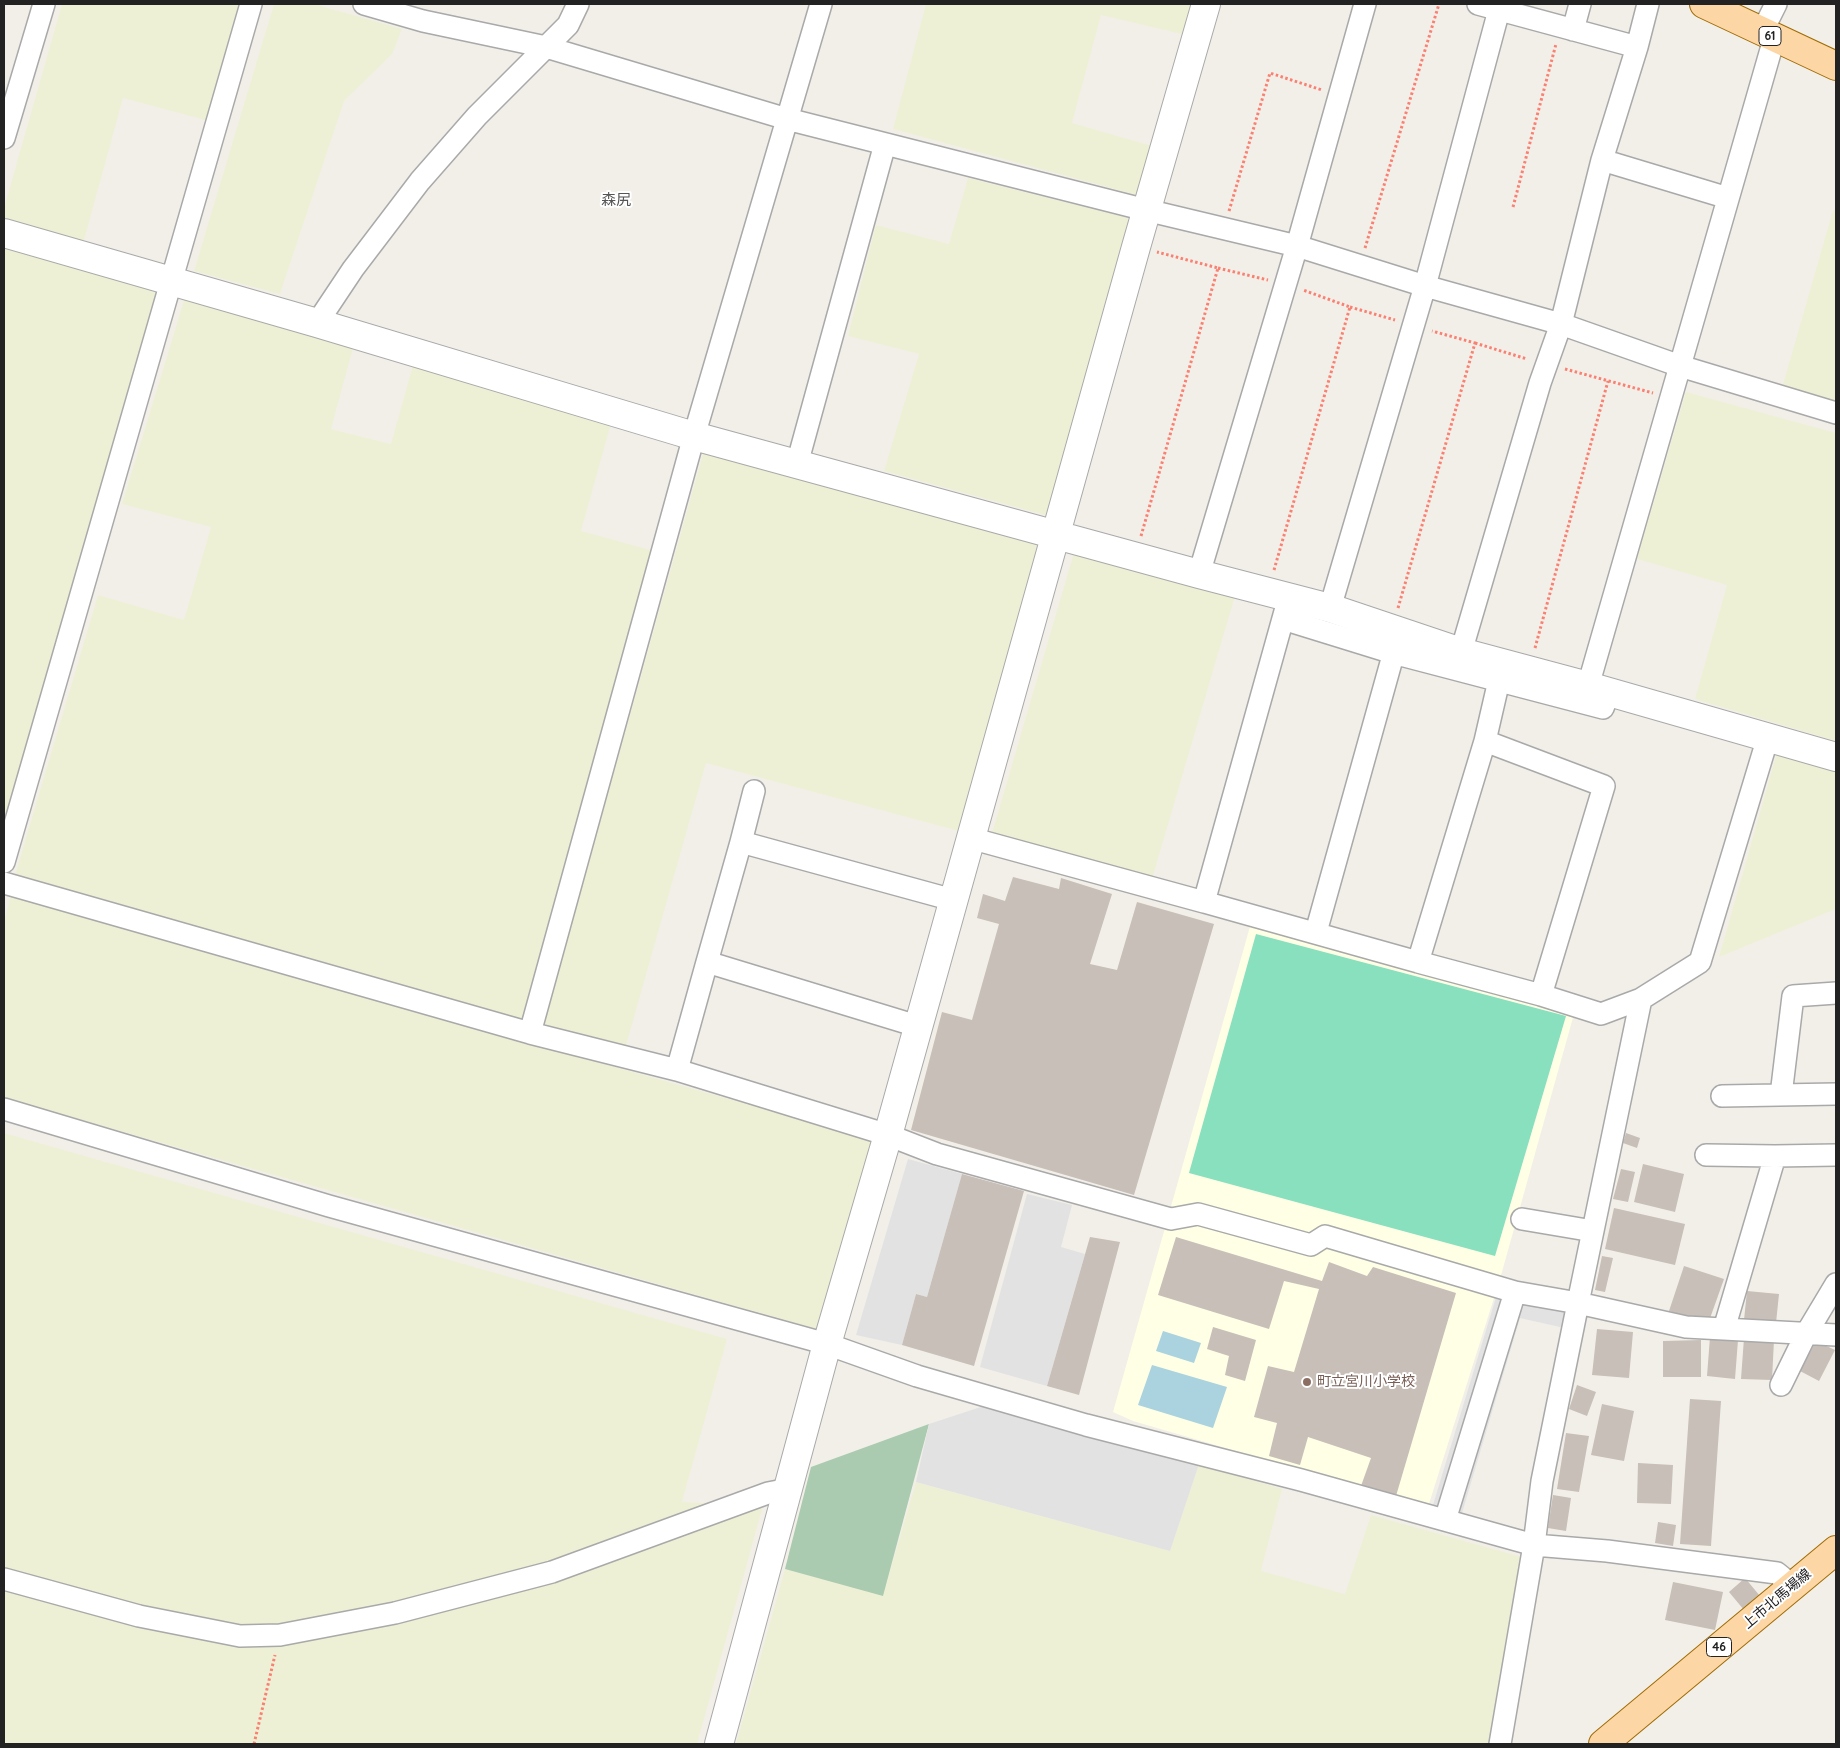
<!DOCTYPE html>
<html>
<head>
<meta charset="utf-8">
<style>
  body { margin:0 }
  #map { position:relative; width:1840px; height:1748px; overflow:hidden; background:#f2efe9; font-family:Quicksand,sans-serif }
  canvas { display:block }
  .frame { position:absolute; inset:0; border:5px solid #222; pointer-events:none }
</style>
</head>
<body>
<div id="map">
<canvas width="1840" height="1748"></canvas>
<div class="frame"></div>
</div>
<script>
const c = document.querySelector('canvas').getContext('2d');
c.lineJoin = 'round';
function fill(path, color) { c.fillStyle = color; c.fill(path, 'evenodd'); }
function strokePath(path, color, width, dash) { c.strokeStyle = color; c.lineWidth = width; c.lineCap = dash ? 'butt' : 'round'; c.setLineDash(dash || []); c.stroke(path); }
function drawText(font, color, halo, rows, align = 'center') {
  c.font = font + ' Quicksand,"Noto Sans JP",sans-serif'; c.lineWidth = 4; c.setLineDash([]); c.textBaseline = 'middle'; c.strokeStyle = halo; c.fillStyle = color; for (const [text, x, y, turn = 0] of rows) {
    c.save(); c.translate(x, y); c.rotate((+turn || 0) * Math.PI / 180); c.textAlign = isNaN(turn) ? turn : align; if (halo) c.strokeText(text, 0, 0); c.fillText(text, 0, 0); c.restore();
  }
}
const education = new Path2D(`
  M1251 923 1574 1014 1500 1279 1428 1507 1133 1421 1113 1412Z`);
const farmland = new Path2D(`
  M62 4H242L209 121 123 98 83 244 4 220V208Z
  M274 4H314L402 29 392 54 344 101 280 294 194 271Z
  M926 4H1195L1186 35 1101 15 1072 123 1152 146 1137 195 893 129Z
  M968 178 1133 219 1049 516 884 471 919 354 848 336 876 225 949 244Z
  M1833 210 1836 211V404L1782 388Z
  M4 247 161 289 4 842Z
  M185 297 353 348 331 429 391 444 413 365 612 420 581 531 658 552 526 1022 15 875 98 595 184 620 211 527 122 504Z
  M1686 392 1836 433V741L1695 699 1727 585 1637 559Z
  M705 447 1040 539 959 831 706 763 625 1049 543 1026Z
  M1075 549 1235 596 1152 879 992 833Z
  M1778 749 1836 766V909L1719 957Z
  M11 895 247 964 872 1139 816 1329 4 1098V922Z
  M4 1133 727 1339 682 1502 763 1506 697 1744H4Z
  M1199 1464 1282 1489 1261 1571 1345 1594 1371 1515 1522 1557 1491 1744H736L785 1569 883 1595 916 1482 1170 1551Z`);
const cemetery = new Path2D(`
  M929 1424 883 1596 785 1569 811 1467Z`);
const pitch = new Path2D(`
  M1256 934 1566 1016 1495 1256 1189 1173Z`);
const parking = new Path2D(`
  M908 1159 962 1174 927 1297 916 1294 902 1345 856 1335Z
  M1027 1194 1072 1205 1061 1247 1085 1254 1047 1386 980 1367Z
  M1497 1294 1573 1311 1569 1329 1520 1318 1462 1513 1433 1505Z
  M990 1404 1199 1464 1170 1551 916 1482 929 1424Z`);
const water = new Path2D(`
  M1163 1331 1201 1343 1194 1363 1156 1351Z
  M1152 1365 1227 1387 1213 1428 1138 1405Z`);
const building = new Path2D(`
  M1013 877 1059 889 1061 878 1112 894 1090 964 1117 970 1137 902 1214 924 1134 1195 911 1130 942 1012 972 1020 999 924 977 918 983 894 1005 901Z
  M1626 1133 1640 1138 1637 1148 1623 1143Z
  M1643 1164 1684 1174 1675 1212 1634 1202Z
  M1621 1169 1635 1172 1628 1202 1613 1199Z
  M962 1174 1024 1191 974 1366 902 1345 916 1294 927 1297Z
  M1614 1208 1685 1224 1675 1265 1605 1249Z
  M1090 1237 1120 1242 1079 1395 1047 1386Z
  M1176 1237 1322 1281 1329 1262 1367 1276 1373 1267 1456 1293 1396 1496 1361 1486 1371 1458 1308 1437 1300 1465 1269 1456 1277 1423 1254 1417 1268 1366 1294 1372 1319 1289 1284 1281 1269 1329 1158 1295Z
  M1602 1256 1613 1258 1605 1292 1595 1290Z
  M1684 1266 1724 1279 1708 1324 1669 1311Z
  M1747 1291 1779 1294 1776 1323 1744 1320Z
  M1213 1327 1256 1340 1245 1381 1225 1375 1229 1356 1207 1349Z
  M1597 1329 1633 1332 1629 1378 1592 1375Z
  M1710 1337 1738 1340 1735 1379 1707 1376Z
  M1744 1338 1774 1340 1772 1380 1741 1379Z
  M1701 1340V1377H1663V1341Z
  M1816 1341 1835 1350 1819 1381 1800 1371Z
  M1577 1385 1596 1392 1587 1416 1569 1409Z
  M1690 1399 1721 1401 1711 1546 1680 1544Z
  M1602 1404 1634 1411 1624 1461 1591 1455Z
  M1566 1433 1589 1436 1579 1492 1557 1489Z
  M1638 1463 1673 1465 1671 1504 1637 1503Z
  M1553 1495 1571 1498 1566 1531 1548 1528Z
  M1658 1522 1676 1525 1673 1546 1655 1543Z
  M1745 1578 1760 1596 1744 1610 1729 1592Z
  M1673 1582 1723 1592 1715 1630 1665 1620Z`);
const path = new Path2D(`
  M1513 207 1556 44
  M1229 211 1270 73 1322 90
  M1365 248 1439 4
  M1218 268 1268 280
  M1350 307 1395 320
  M1475 343 1527 359
  M1565 369 1653 393
  M1141 536 1218 268 1157 252
  M1274 570 1350 307 1303 290
  M1398 608 1475 343 1432 331
  M1535 648 1608 381
  M254 1744 275 1655`);
const minor = new Path2D(`
  M364 4 423 21 546 47 787 119 1146 210 1297 246 1425 286 1561 324 1680 366 1836 413
  M1573 30 1580 4
  M1762 32 1776 4
  M1637 47 1648 4
  M4 138 44 4
  M1602 160 1728 198
  M317 323 353 269 420 181 477 116 568 25 578 4
  M797 464 885 144
  M1199 574 1297 246 1365 4
  M1330 608 1425 286 1499 10
  M1283 619 1393 653 1603 708 1609 692
  M1461 652 1540 383 1561 324 1602 160 1637 47 1478 4
  M1503 663 1485 741 1604 786 1541 995 1601 1014 1641 999
  M1588 686 1774 39
  M1485 741 1418 962 1541 995
  M970 838 1204 902 1289 597
  M741 842 754 791
  M4 862 251 4
  M4 883 530 1033 677 1070 888 1135 937 1154 1171 1219 1198 1214 1311 1245 1325 1236 1515 1292
  M1204 902 1418 962
  M1316 932 1397 641
  M707 962 741 842 953 900
  M530 1033 694 436 821 4
  M677 1070 707 962 917 1026
  M1781 1095 1793 996 1836 993
  M1722 1096 1836 1094
  M4 1109 329 1206 827 1344 917 1376 1086 1425 1301 1480 1534 1545 1607 1551 1777 1573 1793 1586
  M1706 1155 1775 1156 1724 1329
  M1775 1156 1836 1155
  M1522 1219 1593 1231
  M1781 1385 1806 1334 1836 1284
  M1445 1520 1515 1292 1578 1303 1641 999 1700 962 1768 737
  M4 1579 139 1616 240 1636 280 1635 395 1613 552 1572 768 1493 789 1489
  M1500 1744 1534 1545 1542 1481 1578 1303 1686 1327 1836 1335`);
const tertiary = new Path2D(`
  M4 233 317 323 694 436 1199 574 1330 608 1461 652 1588 686 1836 757
  M719 1744 827 1344 888 1135 1136 247 1206 4`);
const primary = new Path2D(`
  M1704 4 1836 66
  M1603 1744 1836 1550`);
const markers = [
  [1307,1382,5,"#8d6e63"]
];
const shields = [
  [1770,36,22],
  [1719,1647,25]
];
const shieldNames = [
  ["61",1770,36],
  ["46",1719,1647]
];
const educationNames = [
  ["町立宮川小学校",1317,1382]
];
const streetNames = [
  ["上市北馬場線",1777,1599,-40]
];
const neighbourhoodNames = [
  ["森尻",616,200]
];
fill(education, '#ffffe5');
fill(farmland, '#eef0d5');
fill(cemetery, '#aacbaf');
fill(pitch, '#88e0be');
fill(parking, '#e2e2e2');
fill(water, '#aad3df');
fill(building, '#c7bfb8');
strokePath(minor, '#a9a9a9', 24);
strokePath(tertiary, '#a9a9a9', 30);
strokePath(primary, '#a06b00', 30);
strokePath(path, '#fa8072', 3, [2.5, 2.5]);
strokePath(minor, '#fff', 21);
strokePath(tertiary, '#fff', 28);
strokePath(primary, '#fcd6a4', 28);
for (const [x, y, r, color] of markers) { const dot = new Path2D(); dot.arc(x, y, r, 0, 2 * Math.PI); c.fillStyle = color; c.fill(dot); strokePath(dot, '#fff', 2); }
for (const [x, y, w] of shields) { const box = new Path2D(); box.roundRect(x - w / 2, y - 9.5, w, 19, 4); c.fillStyle = '#fff'; c.fill(box); strokePath(box, '#222', 1); }
drawText('bold 12px', '#222', null, shieldNames);
drawText('14px', '#785e54', '#fff', educationNames, 'left');
drawText('14px', '#222', '#fff', streetNames);
drawText('15px', '#555', '#fff', neighbourhoodNames);
</script>
</body>
</html>
